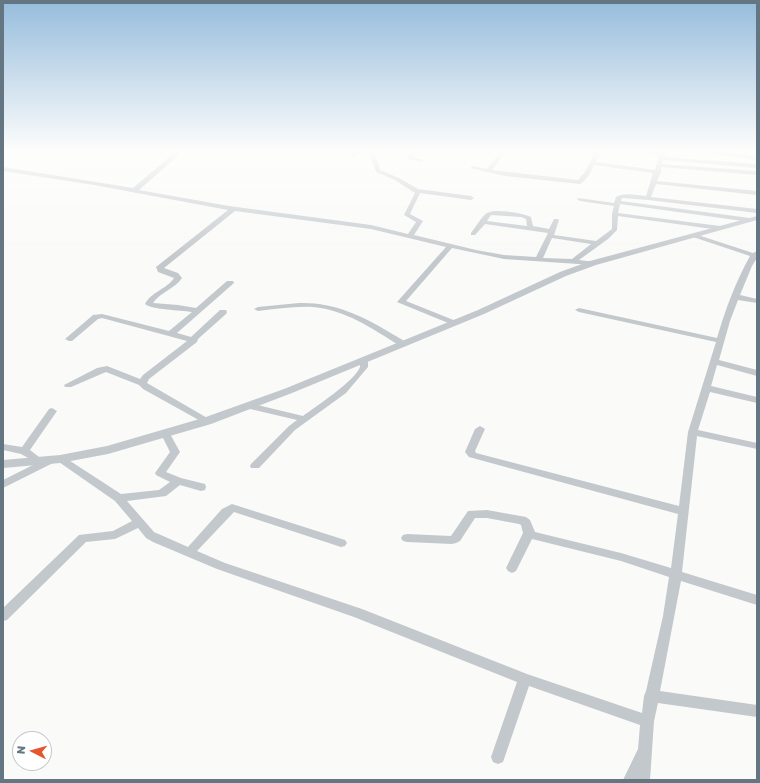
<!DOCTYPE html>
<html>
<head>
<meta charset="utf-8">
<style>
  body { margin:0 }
  #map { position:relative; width:760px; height:783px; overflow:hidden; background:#fafaf8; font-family:"Golos Text",sans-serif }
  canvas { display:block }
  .frame { position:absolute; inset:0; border:4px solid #657683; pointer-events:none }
  .north { position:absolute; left:12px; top:731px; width:40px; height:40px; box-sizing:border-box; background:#fff; border:1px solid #c1c8cd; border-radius:50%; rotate:276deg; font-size:11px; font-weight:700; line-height:16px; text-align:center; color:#657683 }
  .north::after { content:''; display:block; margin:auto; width:14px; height:18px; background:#e4572e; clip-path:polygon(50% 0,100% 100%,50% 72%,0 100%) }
</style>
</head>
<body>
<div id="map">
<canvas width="760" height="783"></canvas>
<div class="frame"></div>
<div class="north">N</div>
</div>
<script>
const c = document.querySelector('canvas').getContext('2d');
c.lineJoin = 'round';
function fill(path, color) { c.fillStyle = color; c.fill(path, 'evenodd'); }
const minor = new Path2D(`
  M165 150H173L180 154 139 190 229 206 371 225 408 234 416 222 404 215 415 193 395 180 376 172 368 150H374L380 170 399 178 418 189 471 196 474 198 471 200 420 193 410 214 423 221 414 235 476 250 504 255 536 257 548 233 485 224 475 235H471V233C475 228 482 216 487 213 494 208 524 213 531 217L533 226 549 229 554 219H558L559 220 554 235 596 241 612 229V214L614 206 580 201 577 199 578 198 614 203 616 197C624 192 636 195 646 196L653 173 594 165C591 172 587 180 580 184L505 176 470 168 473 166 487 169 502 150H507L492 170 578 180 584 173 595 153 579 150 600 151 601 152 596 162 655 170 659 156 626 150H641L660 153 661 150H667L664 157 757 164V168L663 160 662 164 757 171V175L661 167V172L657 181 757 191V195L656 184 651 197 757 209V213L648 200 622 198 621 201 750 218 753 220 750 222 620 204 618 213 720 226 723 228 720 230 618 216 617 230 608 239 579 260 595 262V264L593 265 504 259 452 248 406 301 456 321 457 323 456 325H453L397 302 446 247 371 229 235 211 164 268 178 273 182 278C175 289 160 292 153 303L178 305 196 308 227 281H233L234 283 177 333 191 337 220 310H226L227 312 226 314 198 339 197 342 149 379 147 383 209 419 211 421 209 423 206 424 143 389 139 385 106 372 71 387H65L64 385 97 368 107 366 140 379 143 375 187 341 102 318 98 319 72 341H69L65 339 93 315 102 314 169 331 192 312C180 310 152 310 145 304 152 291 166 290 174 278L158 272 156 267 228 210 94 185 3 171V167L133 188 173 154ZM491 215 521 217 526 219 527 226 487 221ZM552 238 591 244 572 259 543 258Z
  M356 150H362L355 157H351V155Z
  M414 150H419L413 157 423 160V162L407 159V157Z
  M689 150H707L757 156V160Z
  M695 234 753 253 757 251V258L752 266 740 295 757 299V303L738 300 730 321 719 360 757 370V376L717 365 711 386 757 397V403L710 392 698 430 757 443V449L697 436 682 572 757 595V605L681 581 660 691 757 705V717L658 703 654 721 650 780H623L638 749 640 725 529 686 503 762 498 764 493 762 491 757 517 682 354 617 217 569 153 542 146 538 138 528 115 539 86 542 7 620 3 621V608L79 535 113 531 132 521 115 501 56 460 55 462 3 488V480L37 463 21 454 3 450V444L22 447 49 409 52 408 57 411 30 450 43 460 51 457 55 459 60 456 64 457 121 494 159 490 170 482 156 475 155 473 170 452 161 434 163 432H169L180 452 166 472 181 478 205 484 206 487 205 490 201 491 180 485 166 496 127 501 154 532 188 547 222 509 232 504 345 540 347 543 345 546 341 547 234 512 197 551 225 563 362 609 527 674 642 713 644 696 646 691 663 616 669 577 621 561 532 539 516 571 512 573 508 571 506 568 523 533 521 525 519 524 487 518H475L460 541 456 543 452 544 407 542 403 541 401 538 403 535 407 534 451 536 468 511 487 510 526 517 530 520 535 532 621 553 671 568 678 514 469 457 465 452 475 429 480 426 485 429 475 451 476 453 679 506 688 432 716 342 579 312 575 310 579 308 717 338C725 310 736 281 750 256L693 237V235Z
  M299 303C333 302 361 315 389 332 395 336 403 339 407 344L406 346H400C373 329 346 310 313 307 295 306 276 309 258 311L254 309 258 307Z
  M364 358 368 361V367L346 393 295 430 259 468H251L250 466 251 464 289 426 297 420 246 408 244 406 246 404 249 403 303 416C315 407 355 381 360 367 360 367 360 362 360 361Z`);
const tertiary = new Path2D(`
  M757 216V220L596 265 566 276 484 314 292 393 211 424 108 454 60 463 3 468V460L60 455 107 446 203 418 284 389 478 310 560 272 590 261Z`);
fill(minor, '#c3c8cc');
fill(tertiary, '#c3c8cc');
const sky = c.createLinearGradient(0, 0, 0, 260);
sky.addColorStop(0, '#96bcdc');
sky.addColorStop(0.58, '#fdfdfc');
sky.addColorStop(1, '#fdfdfc00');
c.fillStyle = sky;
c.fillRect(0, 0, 760, 260);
</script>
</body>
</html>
